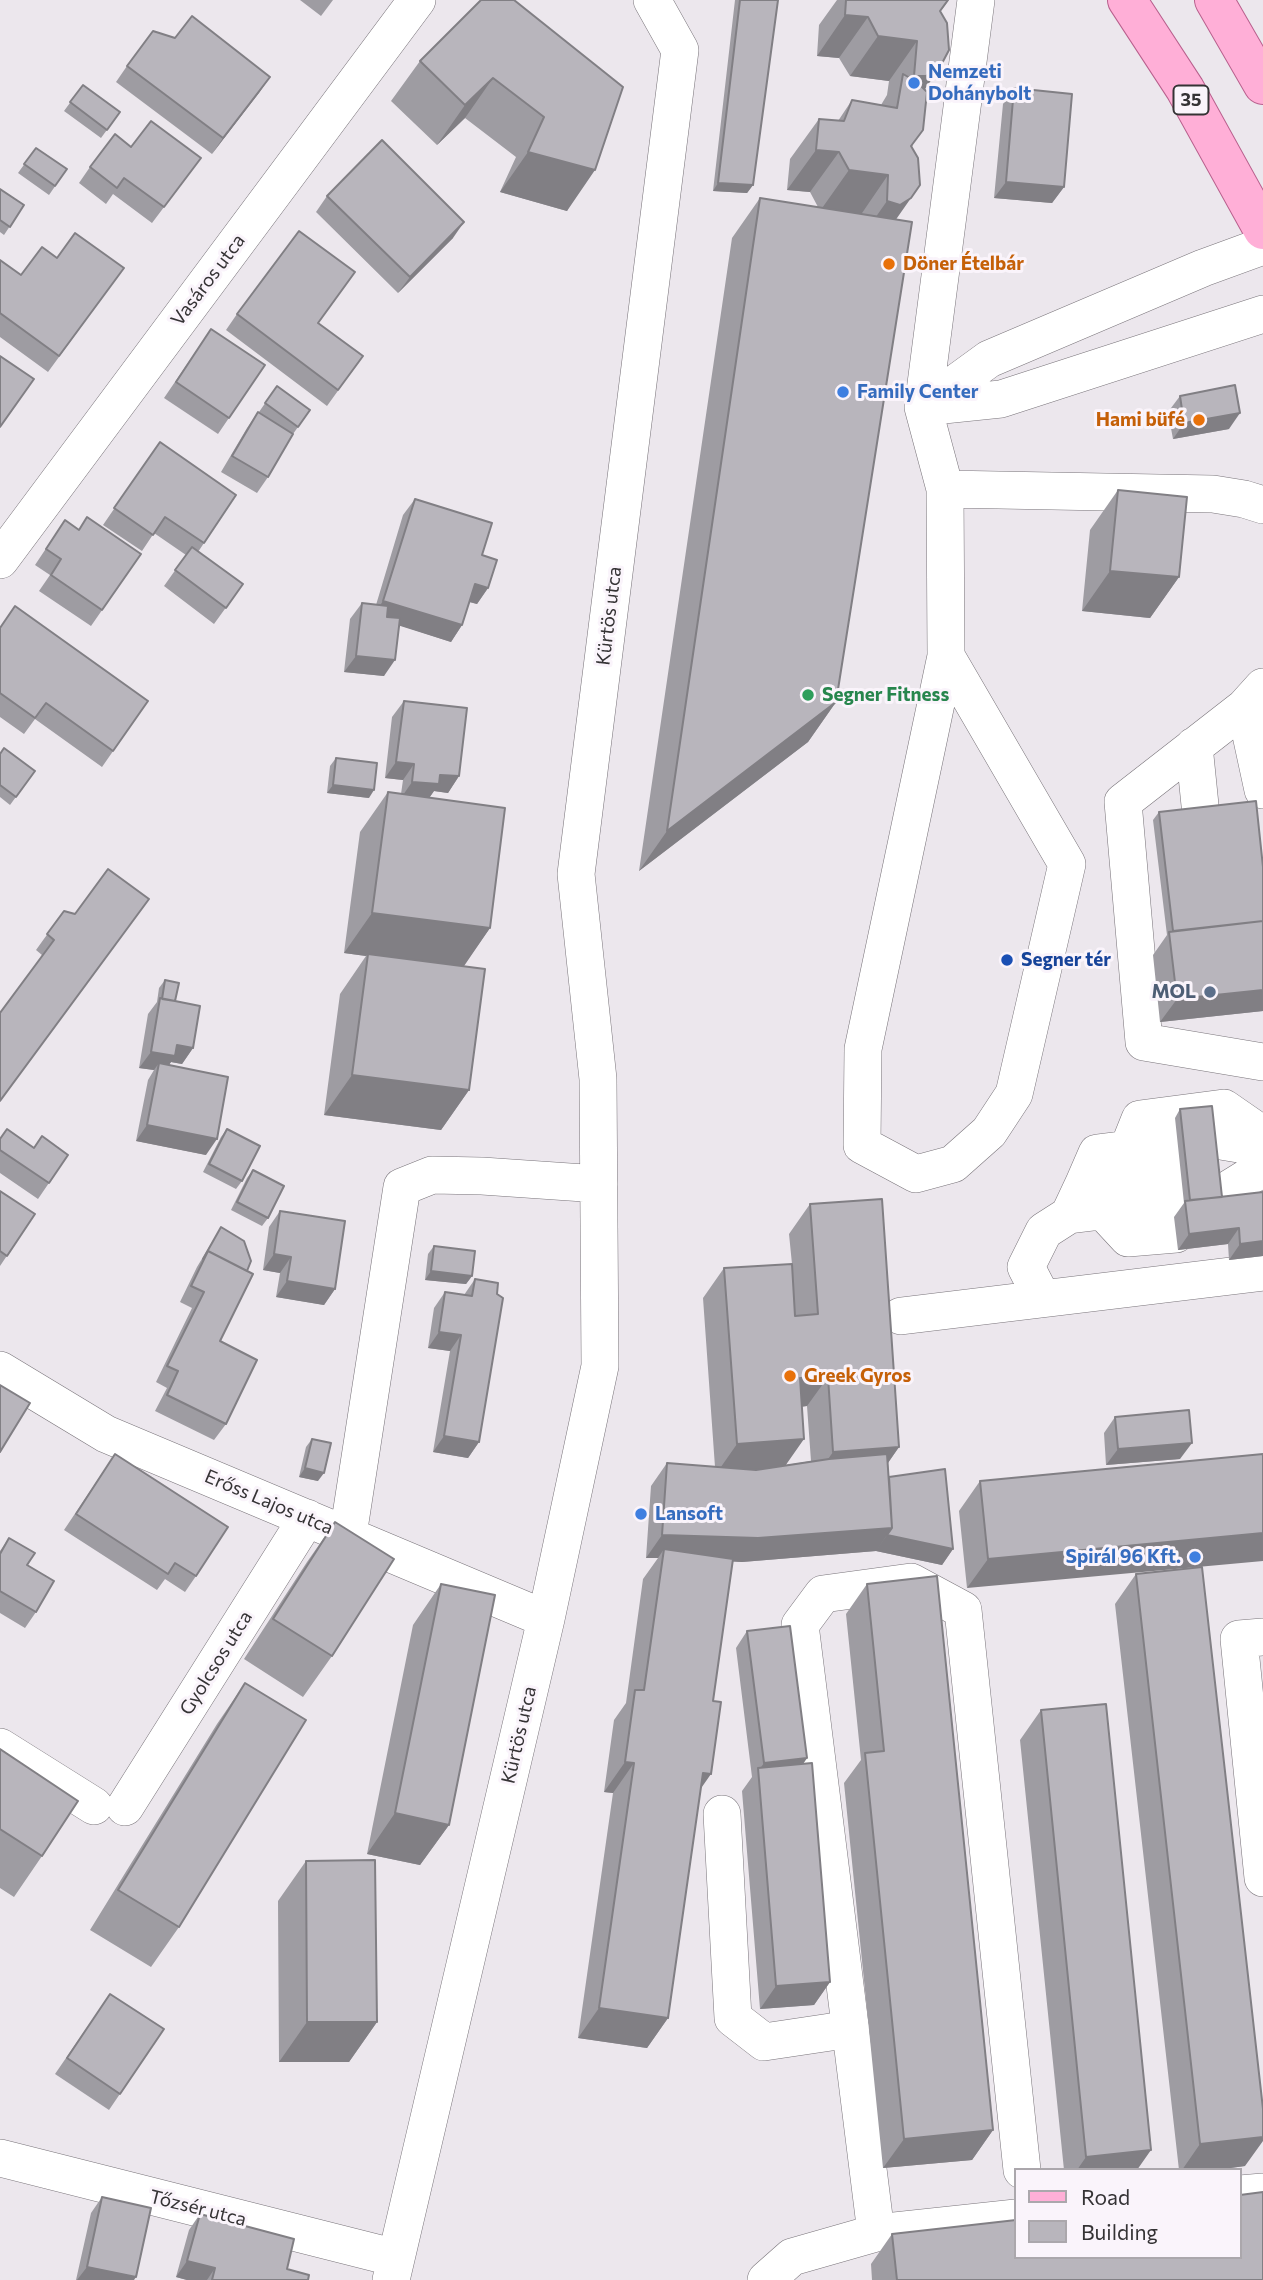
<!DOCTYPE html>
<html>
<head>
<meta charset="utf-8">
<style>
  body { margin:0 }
  #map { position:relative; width:1263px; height:2280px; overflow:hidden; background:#ece7ed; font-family:Commissioner,sans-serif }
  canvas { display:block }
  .legend { position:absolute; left:1014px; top:2168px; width:228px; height:91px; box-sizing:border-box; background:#faf4fb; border:2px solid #aba7ac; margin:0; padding:9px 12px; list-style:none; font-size:21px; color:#353335 }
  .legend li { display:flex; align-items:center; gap:14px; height:35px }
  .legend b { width:35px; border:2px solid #aba7ac }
</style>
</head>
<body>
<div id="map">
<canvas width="1263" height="2280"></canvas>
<ul class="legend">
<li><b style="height:9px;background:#ffafd7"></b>Road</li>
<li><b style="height:19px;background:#b8b5bc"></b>Building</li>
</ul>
</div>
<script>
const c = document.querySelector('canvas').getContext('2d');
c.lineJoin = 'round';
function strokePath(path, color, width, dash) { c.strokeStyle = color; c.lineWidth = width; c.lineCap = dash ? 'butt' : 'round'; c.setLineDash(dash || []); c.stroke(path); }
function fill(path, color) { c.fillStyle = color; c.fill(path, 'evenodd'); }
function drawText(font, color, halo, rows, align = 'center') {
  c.font = font + ' Commissioner,sans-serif'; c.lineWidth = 6; c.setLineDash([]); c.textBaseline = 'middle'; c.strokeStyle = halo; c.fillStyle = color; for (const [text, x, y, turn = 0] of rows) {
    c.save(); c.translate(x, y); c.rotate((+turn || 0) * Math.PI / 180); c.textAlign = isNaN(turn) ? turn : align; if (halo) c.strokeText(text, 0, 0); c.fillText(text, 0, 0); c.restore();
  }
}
const minor = new Path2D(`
  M923 407 989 359 1203 268 1263 246
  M924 407 1001 399 1263 314
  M945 489 1213 494 1244 499 1263 505
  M0 560 417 0
  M946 656 1067 864 1014 1094 989 1132 953 1164 916 1174 862 1145 863 1049 946 656 945 489 923 407 976 0
  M1263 687 1245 707 1263 790
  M1245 707 1123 802 1144 1042 1263 1062
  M1194 746 1201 815
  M1209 1139 1263 1148
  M1128 1149 1140 1119 1224 1108 1263 1135
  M1084 1183 1097 1153 1177 1143
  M1216 1197 1263 1168
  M1103 1211 1128 1238 1176 1234
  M1069 1215 1084 1183 1180 1172
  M1042 1298 1026 1267 1044 1231 1069 1215 1184 1201
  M901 1316 1263 1272
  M0 1370 106 1434 546 1619
  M348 1535 402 1187 432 1175 482 1176 599 1184
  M1263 1637 1239 1639 1263 1878
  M0 1747 94 1806
  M125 1807 307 1518
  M722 1814 733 2018 764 2042 851 2029
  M0 2158 396 2258
  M1240 2194 1263 2192
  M876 2233 800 1625 823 1594 911 1582 963 1610 1022 2170
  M391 2280 546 1619 600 1366 598 1079 576 874 680 50 652 0
  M766 2280 792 2257 876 2233 1016 2218`);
const major = new Path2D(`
  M1127 0 1185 89 1263 230
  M1214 0 1263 85`);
const wall = new Path2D(`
  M300 0H333L321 16Z
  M735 0H778L753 185 747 193 713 191Z
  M837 0H949L940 12 925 90 896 219 836 702 808 742 639 871 732 238 760 198 818 207 810 192 787 190 790 159 819 119 838 121 852 100 881 105 887 95 889 81 850 76 839 58 817 56 819 25Z
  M175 38 270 77 212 154 116 82 127 66Z
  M420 61 623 87 567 211 500 192 516 157 465 118 437 145 391 101Z
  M83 85 120 112 101 138 64 111Z
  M1014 88 1064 187 1052 203 994 198 1003 104Z
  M131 147 201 158 152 223 113 194 106 204 79 183 90 167Z
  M36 148 67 169 49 195 18 173Z
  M0 189 24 205 4 235 0 232Z
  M327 196 453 238 398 293 316 212Z
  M57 258 124 268 48 372 0 337V260L21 275Z
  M237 314 318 323 363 356 327 406 226 330Z
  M211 329 265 365 218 434 164 398Z
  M277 386 310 410 293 434 268 477 257 493 221 472 247 428 258 412 272 421 259 412Z
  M1180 396 1229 429 1173 439 1168 412Z
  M160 442 236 495 198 552 243 584 214 624 164 586 186 555 154 533 142 551 103 525Z
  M1118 490 1179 577 1150 618 1082 611 1090 530Z
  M415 499 482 555 488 588 477 604 469 602 462 625 451 642 399 625 384 676 344 672 350 619 362 603 376 605 403 515Z
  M65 520 79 530 141 554 91 626 39 591 50 575 35 565Z
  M0 628 148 701 102 767 35 719 24 734 0 717Z
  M404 701 459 776 448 793 434 791 429 798 490 928 463 966 469 1090 441 1130 324 1115 340 994 366 956 344 953 360 832 388 792 401 794 403 780 385 778 392 717Z
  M0 754 35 771 10 805 0 797Z
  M336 758 369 798 327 793 330 766Z
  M1159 812 1263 867V1011L1160 1022 1153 955 1167 935 1153 820Z
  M64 911 0 1102 42 955 36 950Z
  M165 980 175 1001 193 1048 182 1064 171 1062 169 1065 206 1155 136 1141 148 1080 154 1070 139 1068 148 1014 157 1002 159 988Z
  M1180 1109 1222 1197 1263 1192V1256L1229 1260 1228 1244 1178 1250 1174 1217 1184 1203 1175 1118Z
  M227 1129 242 1181 236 1189 203 1172 221 1137Z
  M0 1139 34 1148 68 1155 38 1199 0 1173Z
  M253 1170 268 1218 262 1226 231 1210 247 1178Z
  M0 1191 35 1214 0 1266Z
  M810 1204 899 1447 888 1463 889 1477 953 1549 942 1565 876 1551 742 1562 733 1561 668 2018 647 2048 578 2038 613 1793 604 1792 614 1720 626 1703 643 1579 658 1558H646L651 1486 667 1463 715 1467 703 1298 724 1268 792 1264 789 1234ZM807 1406 811 1461 786 1465 802 1407Z
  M280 1211 335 1289 324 1305 276 1297 280 1273 263 1270 269 1227Z
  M221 1227 220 1341 226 1424 214 1440 155 1411 167 1388 156 1382 192 1308 180 1302 197 1267Z
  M434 1246 472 1276 466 1284 425 1280 428 1254Z
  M475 1279 479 1442 468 1458 433 1452 450 1351 428 1348 434 1308 445 1292 464 1295Z
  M1115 1417 1180 1459 1106 1465 1104 1433Z
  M312 1439 318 1481 299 1477 306 1447Z
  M115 1454 196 1576 185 1592 165 1579 157 1590 64 1530Z
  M1263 1454 967 1588 959 1511 980 1481Z
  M335 1522 332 1656 303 1697 244 1659 307 1562Z
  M9 1538 27 1565 36 1612 25 1628 0 1613V1551Z
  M1136 1574 1245 2166 1216 2170H1179L1115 1604Z
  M441 1584 449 1825 420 1865 367 1854 413 1625Z
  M867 1584 993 2130 972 2160 883 2168 844 1783 861 1760 846 1614Z
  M747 1631 807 1758 803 1764 830 1982 814 2005 760 2009 742 1791 752 1777 736 1648Z
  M245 1683 179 1927 151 1967 90 1930 217 1724Z
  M1041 1710 1137 2170H1064L1020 1740Z
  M0 1749 42 1856 14 1897 0 1888Z
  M306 1861 377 2022 349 2062H279L278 1901Z
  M110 1994 164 2029 109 2110 55 2074Z
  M102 2197 134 2280H76L91 2213Z
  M200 2214 287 2269 308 2280H187L176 2277 189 2230Z
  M892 2234 1263 2280H872L871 2264Z`);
const shadedWall = new Path2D(`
  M845 15 868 17 839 58 817 56Z
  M878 36 917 41 889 81 850 76Z
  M939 69 911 109 897 108 899 98 914 76Z
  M270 77 259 93 212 154 223 138Z
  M493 78 465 118 437 145 465 105Z
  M816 150 839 152 810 192 787 190Z
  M528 152 595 170 567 211 500 192Z
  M849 170 888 175 860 216 820 211Z
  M1006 182 1064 187 1052 203 994 198Z
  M718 183 753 185 747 193 713 191Z
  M911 198 883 238 859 241 887 201Z
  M464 222 453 238 398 293 410 277Z
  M1240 413 1229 429 1173 439 1184 423Z
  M1110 571 1179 577 1150 618 1082 611Z
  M475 584 488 588 477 604 463 600Z
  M383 601 462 625 451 642 372 617Z
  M356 656 395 660 384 676 344 672Z
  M836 702 808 742 639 871 667 831Z
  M396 762 414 764 403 780 385 778Z
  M440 775 459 776 448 793 434 791 427 801 401 798 412 782Z
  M333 785 374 790 369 798 327 793Z
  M372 913 490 928 462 969 368 954 366 956 344 953Z
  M1263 990V1011L1160 1022 1177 999Z
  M177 1045 193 1048 182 1064 171 1062 164 1072 159 1063 154 1070 139 1068 151 1052Z
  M352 1075 469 1090 441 1130 324 1115Z
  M147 1125 217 1139 206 1155 136 1141Z
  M1239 1228 1228 1244 1178 1250 1189 1234Z
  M1263 1241V1256L1229 1260 1240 1244Z
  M274 1254 291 1257 280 1273 263 1270Z
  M431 1271 472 1276 466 1284 425 1280Z
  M287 1281 335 1289 324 1305 276 1297Z
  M439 1332 461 1335 450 1351 428 1348Z
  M828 1377 807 1406 779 1408 800 1378Z
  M444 1436 479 1442 468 1458 433 1452Z
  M804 1439 783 1469 716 1474 737 1444Z
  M1192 1443 1180 1459 1106 1465 1118 1449Z
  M899 1447 878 1477 812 1482 833 1452Z
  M305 1468 324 1473 318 1481 299 1477Z
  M892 1528 876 1551 742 1562 663 1559 664 1549 658 1558H646L662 1535Z
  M1263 1533V1561L967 1588 988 1559Z
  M887 1535 953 1549 942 1565 876 1551Z
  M807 1758 795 1775 759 1770 764 1763Z
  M625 1762 634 1763 613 1793 604 1792Z
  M703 1773 711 1774 690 1804Z
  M395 1813 449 1825 420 1865 367 1854Z
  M830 1982 814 2005 760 2009 776 1986Z
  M599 2008 668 2018 647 2048 578 2038Z
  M307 2022H377L349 2062H279Z
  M993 2130 972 2160 883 2168 904 2139Z
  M1263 2137V2141L1245 2166 1216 2170H1182L1200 2144Z
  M1151 2150 1137 2170H1077L1086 2157Z
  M187 2261 215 2268 207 2280H187L176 2277Z
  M87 2267 136 2277 134 2280H77Z`);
const building = new Path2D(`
  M481 0H514L623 87 595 170 528 152 544 117 493 78 465 105 420 61Z
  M740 0H778L753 185 718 183Z
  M846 0H948L940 11 947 23 949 50 939 69 926 76H914L917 41 878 36 868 17 845 15Z
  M192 16 270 77 223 138 127 66 153 31 175 38Z
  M903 74 917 82 927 92 923 130 911 146 918 158 920 185 911 198 900 205 887 201 888 175 849 170 839 152 816 150 819 119 844 121 852 100 897 108Z
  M83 85 120 112 107 130 70 102Z
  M1014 88 1072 94 1064 187 1006 182Z
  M151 121 201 158 164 207 124 178 117 188 90 167 115 134 131 147Z
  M382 140 464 222 410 277 327 196Z
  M36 148 67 169 55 186 24 164Z
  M0 189 24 205 10 227 0 220Z
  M760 198 912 222 836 702 667 831Z
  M299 231 355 272 318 323 363 356 338 390 237 314Z
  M75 233 124 268 59 356 0 313V260L21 275 42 247 57 258Z
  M211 329 265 365 229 418 176 382Z
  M0 356 34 379 0 427Z
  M1235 385 1240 413 1184 423 1180 396Z
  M277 386 310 410 298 427 265 403Z
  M258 412 293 434 268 477 232 456Z
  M160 442 236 495 204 543 165 517 153 535 114 508Z
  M1118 490 1187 497 1179 577 1110 571Z
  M415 499 492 523 482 555 497 560 488 588 475 584 462 625 383 601Z
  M87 517 141 554 102 610 51 575 61 559 46 549 65 520 79 530Z
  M192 547 243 584 226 608 175 570Z
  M362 603 388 606 387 617 400 618 395 660 356 656Z
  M15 606 148 701 113 751 46 703 35 718 0 693V628Z
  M404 701 467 708 459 776 440 775 439 784 412 782 414 764 396 762Z
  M4 748 35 771 16 797 0 785V754Z
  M336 758 377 763 374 790 333 785Z
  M388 792 505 808 490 928 372 913Z
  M1256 801 1263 867V921L1173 931 1159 812Z
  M108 869 149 899 0 1101V1013L54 940 47 934 64 911 75 914Z
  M1263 921V990L1177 999 1169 932Z
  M368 954 485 969 469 1090 352 1075Z
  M165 980 179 983 175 1001 162 999Z
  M160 998 200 1006 193 1048 177 1045 175 1056 151 1052Z
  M159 1063 228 1077 217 1139 147 1125Z
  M1212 1106 1222 1197 1190 1200 1180 1109Z
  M7 1129 34 1148 42 1136 68 1155 49 1183 0 1150V1139Z
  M227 1129 260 1146 242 1181 209 1164Z
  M253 1170 284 1186 268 1218 237 1202Z
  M0 1191 35 1214 7 1256 0 1251Z
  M1263 1192V1241L1240 1244 1239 1228 1189 1234 1185 1201Z
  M882 1199 899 1447 833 1452 828 1377 800 1378 804 1439 737 1444 724 1268 792 1264 795 1316 818 1314 810 1204Z
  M280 1211 345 1221 335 1289 287 1281 291 1257 274 1254Z
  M221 1227 244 1241 251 1261 247 1271 208 1251 203 1259Z
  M434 1246 475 1251 472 1276 431 1271Z
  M208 1251 253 1274 220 1341 257 1360 226 1424 167 1395 178 1371 167 1366 204 1292 191 1286Z
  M475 1279 498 1283 497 1294 503 1298 479 1442 444 1436 461 1335 439 1332 445 1292 472 1296Z
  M0 1385 30 1403 0 1452Z
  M1189 1410 1192 1443 1118 1449 1115 1417Z
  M312 1439 331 1443 324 1473 305 1468Z
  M115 1454 228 1527 196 1576 175 1563 168 1574 76 1514Z
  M887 1454 892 1528 758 1538 662 1535 667 1463 756 1470 829 1459Z
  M1263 1454V1533L988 1559 980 1481Z
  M945 1469 953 1549 887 1535 892 1528 889 1477Z
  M335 1522 394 1559 332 1656 273 1619Z
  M9 1538 35 1553 27 1565 54 1581 36 1612 0 1591V1554Z
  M664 1549 733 1559 713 1701 721 1702 711 1774 703 1773 668 2018 599 2008 634 1763 625 1762 635 1690H644Z
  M1202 1567 1263 2109V2137L1200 2144 1136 1574Z
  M937 1576 993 2130 904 2139 865 1753 884 1751 867 1584Z
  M441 1584 495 1595 449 1825 395 1813Z
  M790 1626 807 1758 764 1763 747 1631Z
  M245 1683 306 1720 179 1927 118 1890Z
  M1106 1704 1151 2150 1086 2157 1041 1710Z
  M0 1749 78 1801 42 1856 0 1829Z
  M812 1763 830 1982 776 1986 758 1768Z
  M375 1860 377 2022H307L306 1861Z
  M110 1994 164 2029 120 2094 67 2058Z
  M1263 2192V2280H897L892 2234 1016 2220V2257H1240V2195Z
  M102 2197 151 2208 136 2277 87 2267Z
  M200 2214 294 2239 287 2269 309 2275 308 2280H212L215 2268 187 2261Z`);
const markers = [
  [914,83,7,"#3f7fe0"],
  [889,264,7,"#e8710a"],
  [843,392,7,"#3f7fe0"],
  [1199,420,7,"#e8710a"],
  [808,695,7,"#2e9e5b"],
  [1007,960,7,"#1a4fb4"],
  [1210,992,7,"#5c6f8a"],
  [790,1376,7,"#e8710a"],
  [641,1514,7,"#3f7fe0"],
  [1195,1557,7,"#3f7fe0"]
];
const shields = [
  [1191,100,35]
];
const shieldNames = [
  ["35",1191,100]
];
const shopNames = [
  ["Nemzeti",928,72],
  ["Dohánybolt",928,94],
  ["Family Center",857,392],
  ["Lansoft",655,1514],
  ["Spirál 96 Kft.",1181,1557,"right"]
];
const foodNames = [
  ["Döner Ételbár",903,264],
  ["Hami büfé",1185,420,"right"],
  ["Greek Gyros",804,1376]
];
const streetNames = [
  ["Vasáros utca",208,280,-53],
  ["Kürtös utca",609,616,-83],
  ["Erőss Lajos utca",269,1502,23],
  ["Gyolcsos utca",216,1663,-58],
  ["Kürtös utca",519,1735,-77],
  ["Tőzsér utca",198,2208,14]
];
const leisureNames = [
  ["Segner Fitness",822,695]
];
const transitNames = [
  ["Segner tér",1021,960]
];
const serviceNames = [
  ["MOL",1196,992]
];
strokePath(minor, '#79747a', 38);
strokePath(major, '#b8608d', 40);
strokePath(minor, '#fff', 37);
strokePath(major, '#ffafd7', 38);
fill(wall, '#9e9ca2');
fill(shadedWall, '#817f84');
fill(building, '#b8b5bc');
strokePath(building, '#817f84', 2);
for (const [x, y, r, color] of markers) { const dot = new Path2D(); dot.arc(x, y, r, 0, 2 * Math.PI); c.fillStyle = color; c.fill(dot); strokePath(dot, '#faf4fb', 2.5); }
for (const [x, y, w] of shields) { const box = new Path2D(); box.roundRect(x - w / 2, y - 14.5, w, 29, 5); c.fillStyle = '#faf4fb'; c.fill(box); strokePath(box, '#353335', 2); }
drawText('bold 18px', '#353335', null, shieldNames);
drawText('bold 19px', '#366cbe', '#faf4fb', shopNames, 'left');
drawText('bold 19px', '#c56008', '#faf4fb', foodNames, 'left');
drawText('19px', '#353335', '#faf4fb', streetNames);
drawText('bold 19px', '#27864d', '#faf4fb', leisureNames, 'left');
drawText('bold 19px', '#164399', '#faf4fb', transitNames, 'left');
drawText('bold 19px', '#4e5e75', '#faf4fb', serviceNames, 'right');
</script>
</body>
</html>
